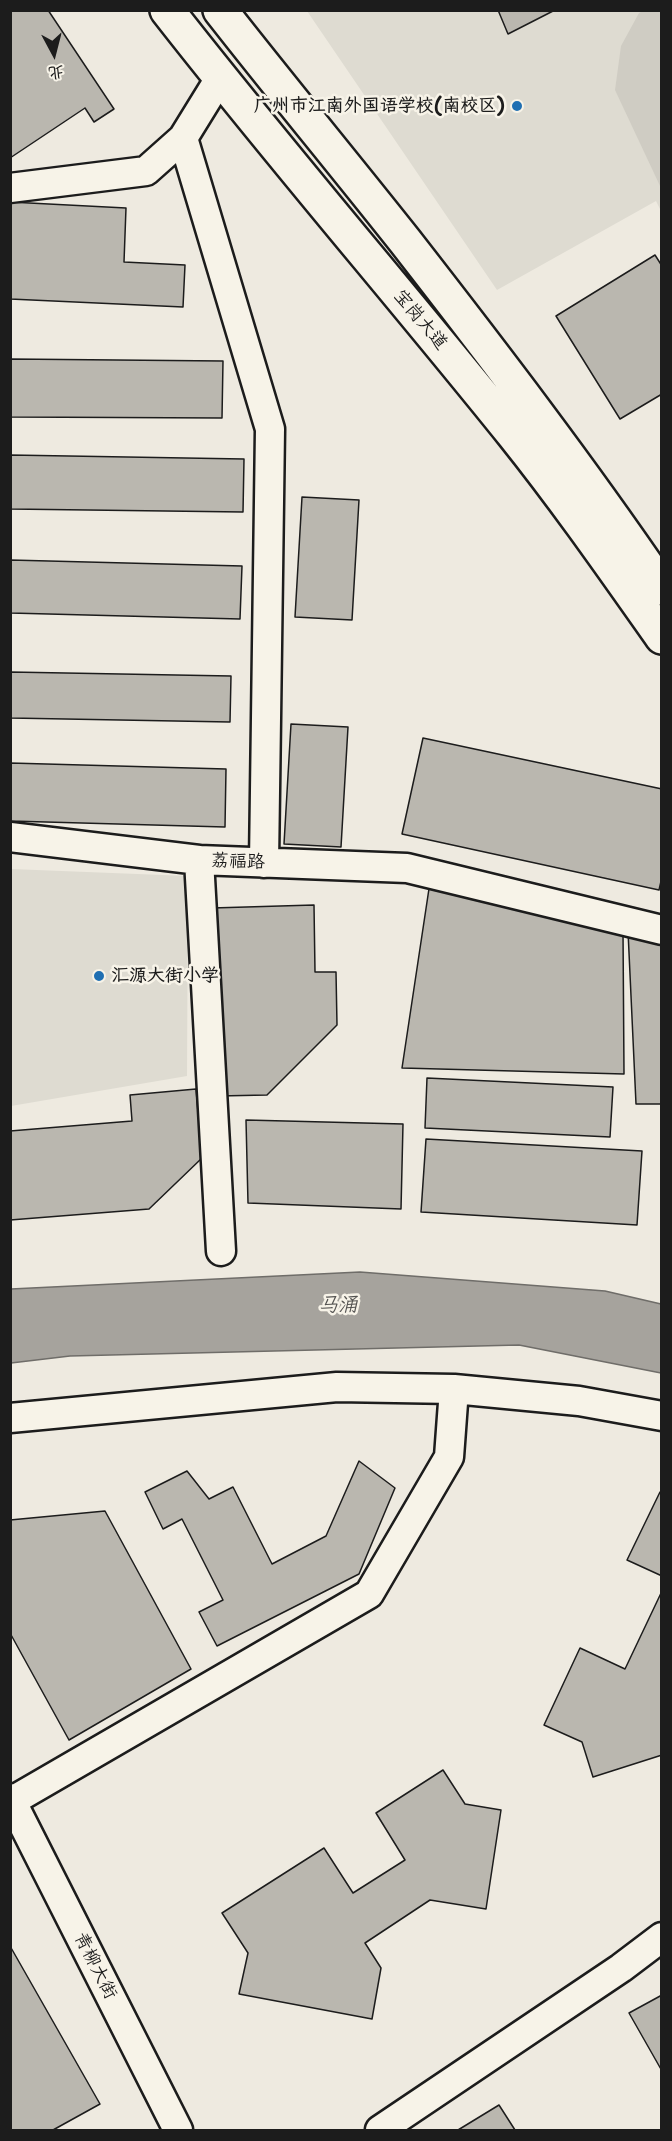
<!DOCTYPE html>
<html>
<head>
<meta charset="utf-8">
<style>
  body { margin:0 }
  #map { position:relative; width:672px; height:2141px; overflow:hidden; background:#eeeae0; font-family:"Shantell Sans","LXGW WenKai TC",sans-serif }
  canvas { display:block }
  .frame { position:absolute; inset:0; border:12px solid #1c1c1c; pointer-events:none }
  .north { position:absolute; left:24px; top:24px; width:60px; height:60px; -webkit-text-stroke:4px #f7f3e8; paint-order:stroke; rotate:173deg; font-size:16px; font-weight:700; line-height:24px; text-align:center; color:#1c1c1c }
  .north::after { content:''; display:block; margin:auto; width:21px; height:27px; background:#1c1c1c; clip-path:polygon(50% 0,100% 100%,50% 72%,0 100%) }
</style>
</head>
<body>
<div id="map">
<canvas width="672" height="2141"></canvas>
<div class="frame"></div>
<div class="north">北</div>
</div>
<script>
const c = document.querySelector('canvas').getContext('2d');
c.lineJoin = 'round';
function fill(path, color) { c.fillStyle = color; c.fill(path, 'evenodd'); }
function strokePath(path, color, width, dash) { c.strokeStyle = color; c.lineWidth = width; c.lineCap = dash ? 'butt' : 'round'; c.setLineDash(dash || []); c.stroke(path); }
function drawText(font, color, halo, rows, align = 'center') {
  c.font = font + ' "Shantell Sans","LXGW WenKai TC",sans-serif'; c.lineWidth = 5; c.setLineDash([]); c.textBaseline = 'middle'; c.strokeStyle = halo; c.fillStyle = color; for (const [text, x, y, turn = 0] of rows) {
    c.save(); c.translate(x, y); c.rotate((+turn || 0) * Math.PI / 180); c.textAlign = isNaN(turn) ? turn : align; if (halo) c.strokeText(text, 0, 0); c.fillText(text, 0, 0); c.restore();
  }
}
const built = new Path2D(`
  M307 11H661V211L656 201 497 290Z
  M11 869 188 876 187 1076 11 1106Z`);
const green = new Path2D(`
  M643 11H661V188L615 90 621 46 639 13Z`);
const water = new Path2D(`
  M360 1272 605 1291 661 1304V1373L519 1345 70 1356 11 1363V1289Z`);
const building = new Path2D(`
  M10 10H48L114 109 94 122 85 108 10 158Z
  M498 10H555L508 34Z
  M10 202 126 208 124 262 185 265 183 307 10 299Z
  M655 255 662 266V394L620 419 556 316Z
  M10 359 223 361 222 418 10 417Z
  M10 455 244 459 243 512 10 509Z
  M302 497 359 500 352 620 295 617Z
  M10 560 242 566 240 619 10 613Z
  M10 672 231 676 230 722 10 718Z
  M291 724 348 727 341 847 284 844Z
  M423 738 662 789V877L659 890 402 834Z
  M10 763 226 769 225 827 10 821Z
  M430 882 623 931 624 1074 402 1068Z
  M314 905 315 972H336L337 1025 267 1095 218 1096 212 908Z
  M628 931 662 943V1104H636Z
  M427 1078 613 1087 610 1137 425 1128Z
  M196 1089 202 1158 149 1209 10 1220V1131L132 1121 130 1095Z
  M246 1120 403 1124 401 1209 248 1203Z
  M426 1139 642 1151 637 1225 421 1212Z
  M359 1461 395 1488 359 1574 217 1646 199 1612 223 1600 182 1519 163 1529 145 1492 187 1471 209 1499 233 1487 272 1564 326 1536Z
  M660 1492 662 1493V1576L627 1560Z
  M105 1511 191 1669 69 1740 10 1633V1520Z
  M662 1591V1755L593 1777 582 1742 544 1725 580 1648 625 1669Z
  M443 1770 465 1804 501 1810 486 1909 430 1900 365 1943 381 1968 372 2019 239 1994 248 1953 222 1913 324 1848 353 1893 405 1860 376 1813Z
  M10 1946 100 2104 53 2130H10Z
  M662 1995V2071L629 2013Z
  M499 2105 515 2130H458Z`);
const minor = new Path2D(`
  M220 78 183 138 270 429 264 863
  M10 188 146 171 183 138
  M10 837 199 860
  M221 1251 199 860 407 868 662 930
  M10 1418 337 1387 454 1389 579 1401 662 1416
  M10 1798 178 2130
  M12 1801 369 1594 449 1457 454 1389
  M380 2130 621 1968 662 1937`);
const secondary = new Path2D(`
  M167 10C280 155 400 293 514 435 566 500 614 569 662 637
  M220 10C281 88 344 164 405 241 493 354 581 469 662 588`);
const markers = [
  [517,106,6,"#1f6fb2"],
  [99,976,6,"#1f6fb2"]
];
const poiNames = [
  ["广州市江南外国语学校(南校区)",505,106],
  ["汇源大街小学",111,976,"left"]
];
const streetNames = [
  ["宝岗大道",420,320,50],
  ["荔福路",238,862,2],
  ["青柳大街",95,1966,63]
];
const waterNames = [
  ["马涌",338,1306,-1]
];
fill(built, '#dedbd1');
fill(green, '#cfccc3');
fill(water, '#a6a39d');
strokePath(water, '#6f6d69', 1.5);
fill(building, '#bab7af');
strokePath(building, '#1c1c1c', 1.5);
strokePath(minor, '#1c1c1c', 33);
strokePath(secondary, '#1c1c1c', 38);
strokePath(minor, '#f7f3e8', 28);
strokePath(secondary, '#f7f3e8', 33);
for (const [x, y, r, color] of markers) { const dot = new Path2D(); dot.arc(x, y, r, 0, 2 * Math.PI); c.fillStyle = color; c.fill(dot); strokePath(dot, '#f7f3e8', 2); }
drawText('bold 18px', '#1c1c1c', '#f7f3e8', poiNames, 'right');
drawText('18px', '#1c1c1c', '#f7f3e8', streetNames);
drawText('italic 20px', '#535250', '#f7f3e8', waterNames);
</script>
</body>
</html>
